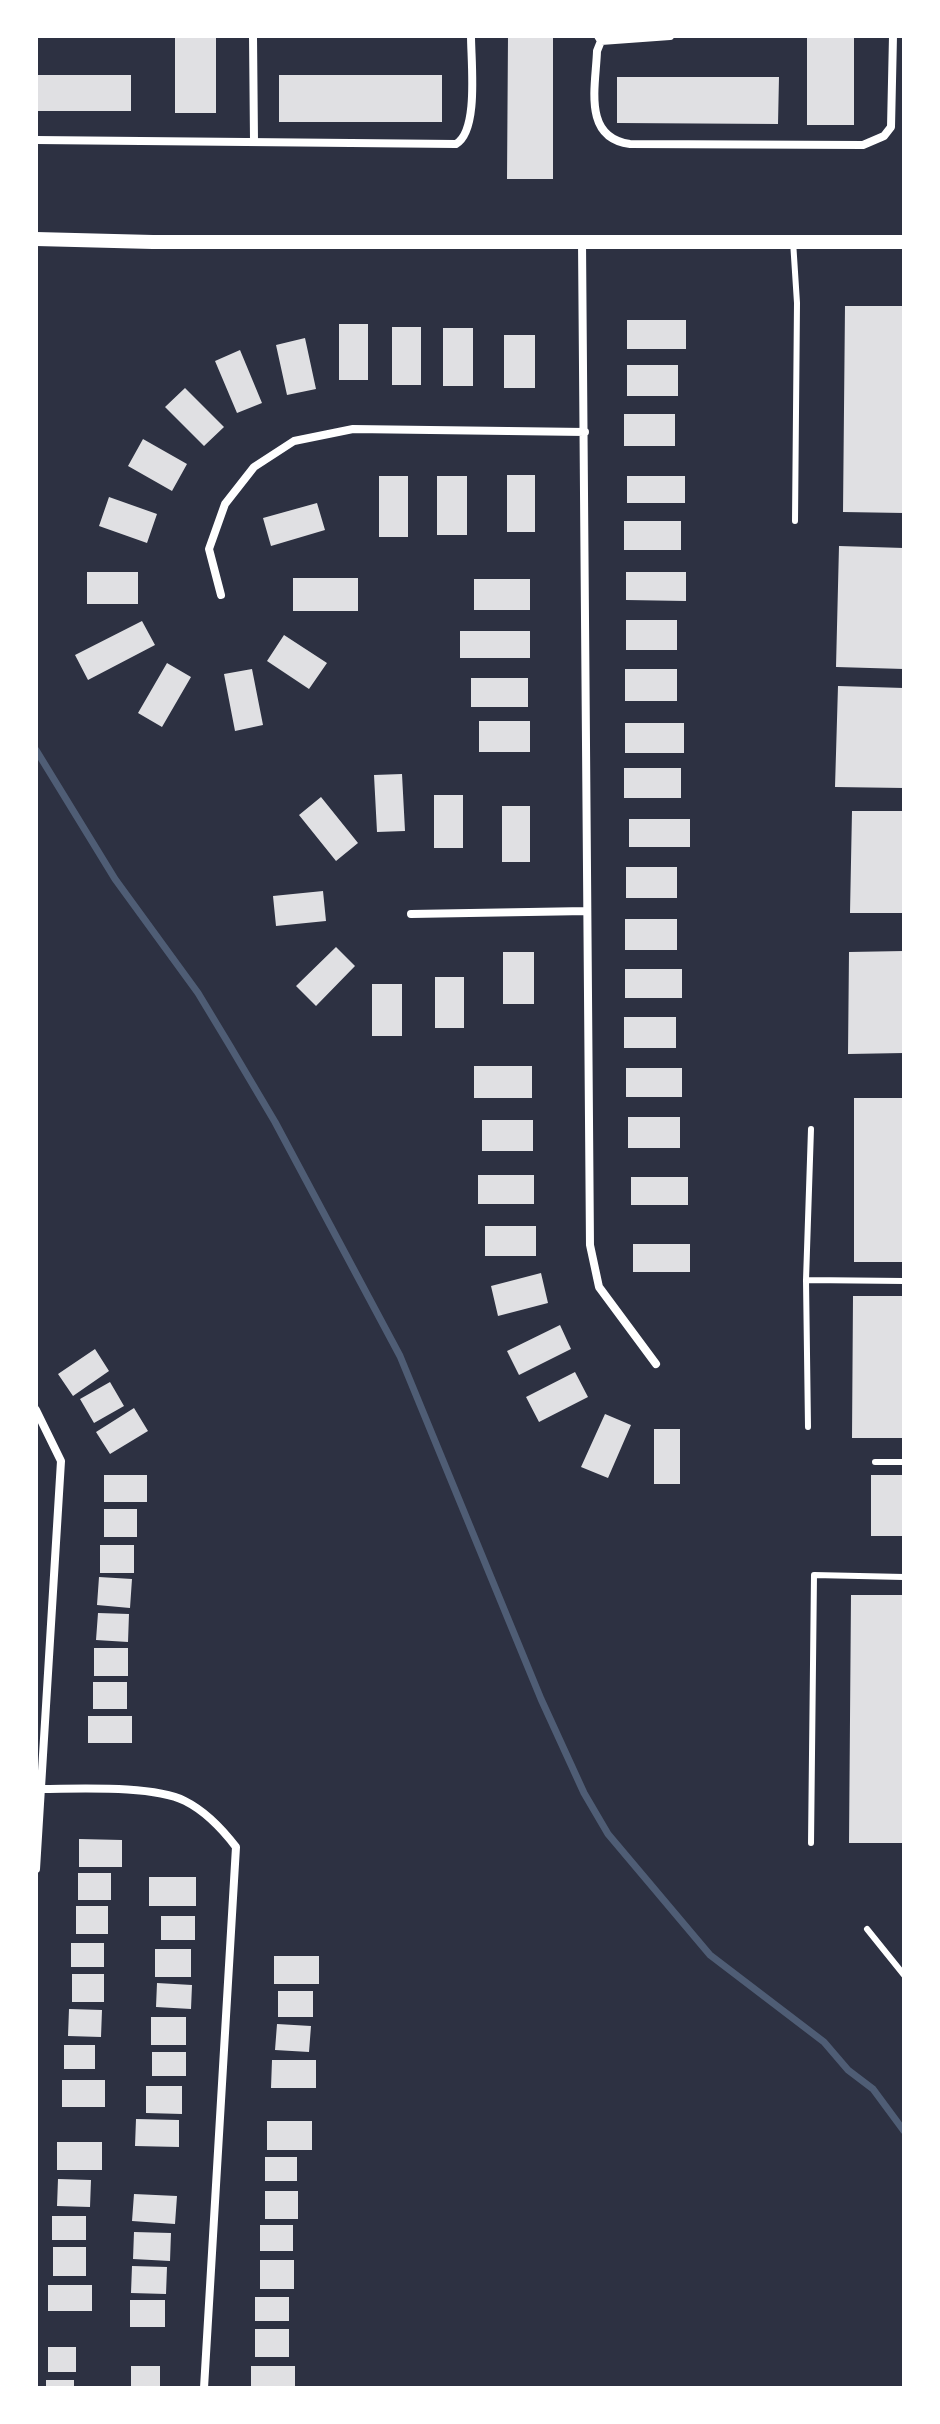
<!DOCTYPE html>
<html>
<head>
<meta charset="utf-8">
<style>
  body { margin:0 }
  #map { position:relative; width:940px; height:2424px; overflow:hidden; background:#2d3142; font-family:"Playfair Display",serif }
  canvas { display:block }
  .frame { position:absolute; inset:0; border:38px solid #fff; pointer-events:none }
</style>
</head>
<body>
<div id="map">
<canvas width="940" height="2424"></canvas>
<div class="frame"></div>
</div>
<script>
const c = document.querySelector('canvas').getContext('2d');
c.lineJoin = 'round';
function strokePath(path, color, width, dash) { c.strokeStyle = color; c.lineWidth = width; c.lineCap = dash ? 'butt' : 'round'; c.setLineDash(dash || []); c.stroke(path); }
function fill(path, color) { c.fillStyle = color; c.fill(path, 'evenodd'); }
const stream = new Path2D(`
  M36 750 115 879 198 993 230 1046 275 1122 400 1356 541 1699 584 1793 608 1834 710 1955 824 2042 848 2070 873 2089 904 2131`);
const building = new Path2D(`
  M175 36H216V113H175Z
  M508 36H553V179H507Z
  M807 36H854V125H807Z
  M36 75H131V111H36Z
  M279 75H442V122H279Z
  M617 77H779L778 124 617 123Z
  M845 306H904V513L843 512Z
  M627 320H686V349H627Z
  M339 324H368V380H339Z
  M392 327H421V385H392Z
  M443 328H473V386H443Z
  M504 335H535V388H504Z
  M305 338 316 389 287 395 276 345Z
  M240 350 262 403 237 413 215 361Z
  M627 365H678V396H627Z
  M185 388 224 427 204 446 165 407Z
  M624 414H675V446H624Z
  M143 439 187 464 172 491 128 466Z
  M507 475H535V532H507Z
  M379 476H408V537H379Z
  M437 476H467V535H437Z
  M627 476H685V503H627Z
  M109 497 157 514 147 543 99 526Z
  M317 503 325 530 271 546 263 518Z
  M624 521H681V550H624Z
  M839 546 904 548V669L836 667Z
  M87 572H138V604H87Z
  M626 572H686V601L626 600Z
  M293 578H358V611H293Z
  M474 579H530V610H474Z
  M626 620H677V650H626Z
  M142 621 155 645 88 680 75 655Z
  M460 631H530V658H460Z
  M284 635 327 663 309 689 267 661Z
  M167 663 191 677 162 727 138 713Z
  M252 669 263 725 235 731 224 674Z
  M625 669H677V701H625Z
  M471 678H528V707H471Z
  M838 686 904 688V788L835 787Z
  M479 721H530V752H479Z
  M625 723H684V753H625Z
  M624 768H681V798H624Z
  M402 774 405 831 377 832 374 775Z
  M434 795H463V848H434Z
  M321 797 358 843 336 861 299 815Z
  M502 806H530V862H502Z
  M852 811H904V913H850Z
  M629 819H690V847H629Z
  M626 867H677V898H626Z
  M323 891 326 921 276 926 273 896Z
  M625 919H677V950H625Z
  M336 947 355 966 316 1006 296 986Z
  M904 951V1053L848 1054 849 952Z
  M503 952H534V1004H503Z
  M625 969H682V998H625Z
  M435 977H464V1028H435Z
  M372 984H402V1036H372Z
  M624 1017H676V1048H624Z
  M474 1066H532V1098H474Z
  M626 1068H682V1097H626Z
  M854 1098H904V1262H854Z
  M628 1117H680V1148H628Z
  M482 1120H533V1151H482Z
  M478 1175H534V1204H478Z
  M631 1177H688V1205H631Z
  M485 1226H536V1256H485Z
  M633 1244H690V1272H633Z
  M541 1273 548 1303 498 1316 491 1286Z
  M853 1296H904V1438H852Z
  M560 1325 571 1349 519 1375 507 1351Z
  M95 1349 109 1371 73 1396 58 1374Z
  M575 1372 588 1397 539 1422 526 1397Z
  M110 1382 124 1406 94 1423 80 1399Z
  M134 1408 148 1431 110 1454 96 1432Z
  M605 1414 631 1425 608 1478 581 1467Z
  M654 1429H680V1484H654Z
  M104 1475H147V1502H104Z
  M871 1475H904V1536H871Z
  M104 1509H137V1537H104Z
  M100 1545H134V1573H100Z
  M99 1577 132 1579 130 1608 97 1605Z
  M851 1595H904V1843H849Z
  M98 1613 129 1614 128 1642 96 1640Z
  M94 1648H128V1676H94Z
  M93 1682H127V1709H93Z
  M88 1716H132V1743H88Z
  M79 1839 122 1840V1867H79Z
  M78 1873H111V1900H78Z
  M149 1877H196V1906H149Z
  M76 1906H108V1934H76Z
  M161 1916H195V1940H161Z
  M71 1943H104V1967H71Z
  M155 1949H191V1977H155Z
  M274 1956H319V1984H274Z
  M72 1974H104V2002H72Z
  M157 1983 192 1985 191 2009 156 2007Z
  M278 1991H313V2017H278Z
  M69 2009 102 2010 101 2037 68 2036Z
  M151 2017H186V2045H151Z
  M277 2024 311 2026 309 2052 275 2050Z
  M64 2045H95V2069H64Z
  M152 2052H186V2076H152Z
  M272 2060H316V2088H271Z
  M62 2080H105V2107H62Z
  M146 2086H182V2114L146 2113Z
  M136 2119 179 2120V2147L135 2146Z
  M267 2121H312V2150H267Z
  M57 2142H102V2170H57Z
  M265 2157H297V2181H265Z
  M58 2179 91 2180 90 2207 57 2206Z
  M265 2191H298V2219H265Z
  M134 2194 177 2196 175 2224 132 2221Z
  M52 2216H86V2240H52Z
  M260 2225H293V2251H260Z
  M134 2232 171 2233 170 2261 133 2259Z
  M53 2247H86V2276H53Z
  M260 2260H294V2289H260Z
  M132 2266 167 2267 166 2294 131 2293Z
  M48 2285H92V2311H48Z
  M255 2297H289V2321H255Z
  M130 2300H165V2327H130Z
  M255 2329H289V2357H255Z
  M48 2347H76V2372H48Z
  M131 2366H160V2388H131Z
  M251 2366H295V2388H251Z
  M46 2380H74V2388H46Z`);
const service = new Path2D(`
  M793 241 797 303 795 521
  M811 1129 806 1280 904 1281
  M806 1280 808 1427
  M875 1462H904
  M811 1843 814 1575 904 1577
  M867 1929 904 1975`);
const minor = new Path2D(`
  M253 36 254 141
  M598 36 601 41 670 36
  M601 41 597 51C596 85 582 138 630 144L863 145 884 136 891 127 893 36
  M36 140 456 144C479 131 471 62 471 36
  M582 242 590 1245 599 1287 656 1364
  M221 595 209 549 225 504 254 467 294 441 353 429 585 432
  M411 914 587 911
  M36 1410 61 1461 36 1869
  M42 1789C79 1789 152 1785 185 1801 205 1811 223 1830 236 1847L204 2388`);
const tertiary = new Path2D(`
  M36 239 153 242H904`);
strokePath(stream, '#4f5d75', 7);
fill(building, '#e0e0e3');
strokePath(service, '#fff', 6);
strokePath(minor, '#fff', 8);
strokePath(tertiary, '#fff', 14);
</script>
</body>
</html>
